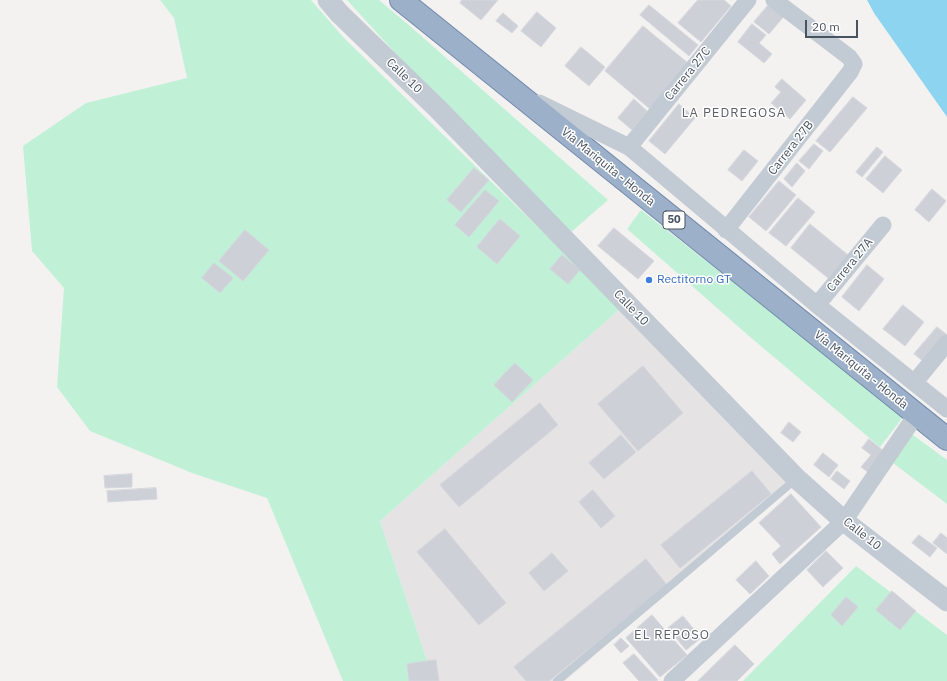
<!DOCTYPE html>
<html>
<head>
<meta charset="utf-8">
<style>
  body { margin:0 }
  #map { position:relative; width:947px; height:681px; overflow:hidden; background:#f4f2f1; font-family:"IBM Plex Sans",sans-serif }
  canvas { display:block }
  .scale { position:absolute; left:805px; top:20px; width:53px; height:18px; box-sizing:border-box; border:2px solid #485360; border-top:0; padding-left:5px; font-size:12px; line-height:14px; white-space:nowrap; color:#485360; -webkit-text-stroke:3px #fff; paint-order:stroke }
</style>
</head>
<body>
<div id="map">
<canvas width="947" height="681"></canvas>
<div class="scale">20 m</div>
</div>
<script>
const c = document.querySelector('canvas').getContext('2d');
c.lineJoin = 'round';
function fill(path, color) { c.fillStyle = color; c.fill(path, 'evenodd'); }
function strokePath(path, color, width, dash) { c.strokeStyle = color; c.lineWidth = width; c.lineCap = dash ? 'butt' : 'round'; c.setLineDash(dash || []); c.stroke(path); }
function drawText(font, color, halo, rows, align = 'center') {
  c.font = font + ' "IBM Plex Sans",sans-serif'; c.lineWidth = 3; c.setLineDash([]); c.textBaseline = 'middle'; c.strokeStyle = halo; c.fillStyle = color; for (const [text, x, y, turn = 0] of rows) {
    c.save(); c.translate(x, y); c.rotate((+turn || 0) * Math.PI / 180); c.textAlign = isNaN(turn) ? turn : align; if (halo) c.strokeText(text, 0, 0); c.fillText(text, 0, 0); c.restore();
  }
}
const education = new Path2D(`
  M621 308 794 483 565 681H434L380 521Z`);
const green = new Path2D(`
  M160 0H311L344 38 621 308 380 521 434 681H343L267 498 192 473 90 431 57 387 64 288 32 251 23 146 86 103 187 78 174 18Z
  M347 0H379L411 27 608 200 569 234 509 178Z
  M641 210 904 416 880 447 749 336 627 229Z
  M909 432 947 460V504L889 460Z
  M856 566 947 635V681H743Z`);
const water = new Path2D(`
  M867 0H947V117L874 13Z`);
const building = new Path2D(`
  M462 0H498L481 20 460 3Z
  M698 0H724L731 6 701 42 678 23Z
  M770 3 785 15 769 34 754 22Z
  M649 5 698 45 689 56 640 15Z
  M537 12 556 28 541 47 521 31Z
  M503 13 518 26 512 33 496 21Z
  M752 24 766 35 759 43 772 54 764 63 738 42Z
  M643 26 688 63 650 109 605 71Z
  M581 47 605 67 589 86 565 66Z
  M782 79 806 100 790 119 771 103 781 92 775 87Z
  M853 97 867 108 830 152 816 141Z
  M634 99 647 111 632 130 618 118Z
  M679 104 695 118 665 154 649 141Z
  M814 144 823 151 809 169 799 161Z
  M877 147 883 152 862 177 856 172Z
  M744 150 758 161 742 181 728 170Z
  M885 156 902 170 883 193 866 179Z
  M797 163 805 171 792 187 784 179Z
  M474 168 489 180 461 212 447 200Z
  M779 181 796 195 766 231 749 217Z
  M932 189 946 201 929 222 915 210Z
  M485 190 499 201 469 237 455 225Z
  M798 198 815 212 786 246 769 233Z
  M500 219 520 236 497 264 477 247Z
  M810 224 848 255 828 278 791 248Z
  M614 228 654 261 638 279 598 246Z
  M245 230 269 250 243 281 219 261Z
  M562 255 580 270 568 284 550 269Z
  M214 263 233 278 220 293 202 278Z
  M867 265 884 279 859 311 842 297Z
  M903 305 924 322 905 346 883 329Z
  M937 327 946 334 923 361 914 354Z
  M515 363 533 380 512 402 494 385Z
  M643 366 683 413 638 451 598 404Z
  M540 403 558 425 459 507 440 485Z
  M789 422 801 432 793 442 781 433Z
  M621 435 636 452 604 479 589 463Z
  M869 439 885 452 869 473 861 467 871 455 862 448Z
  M823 453 838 465 829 477 814 465Z
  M752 471 771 494 680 568 661 545Z
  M837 471 850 481 844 489 831 479Z
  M132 474V487L105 488 104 476Z
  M156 488 157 499 108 502 107 491Z
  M593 490 615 516 601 528 579 502Z
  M791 494 821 527 780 564 772 554 781 546 759 523Z
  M445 529 506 603 479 625 417 552Z
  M941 533 947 538V554L933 543Z
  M919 535 937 548 930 557 912 543Z
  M826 551 843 568 823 587 807 570Z
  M552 553 568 571 544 591 529 573Z
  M646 559 667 585 549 681H526L514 667Z
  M756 561 769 576 750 594 736 580Z
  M892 591 916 611 900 630 876 610Z
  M846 597 858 607 842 626 831 615Z
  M652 615 687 655 660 677 626 638Z
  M683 616 701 638 686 650 668 628Z
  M621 638 629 646 621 653 614 645Z
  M735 645 754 664 737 681H698Z
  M634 654 658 680 656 681H639L623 663Z
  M436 660 439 681H409L407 664Z`);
const service = new Path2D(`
  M557 681 675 582 796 479`);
const minor = new Path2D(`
  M539 103 629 147 817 305 947 409
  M629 147 748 0
  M726 230 850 72 854 64 849 57 774 0
  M817 305 883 225
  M914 383 947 343
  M672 681 844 521 916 415`);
const tertiary = new Path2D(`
  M328 0 339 13 438 109 796 478 844 521 947 601`);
const trunk = new Path2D(`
  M401 0 947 439`);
const markers = [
  [649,280,4,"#3f7fe0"]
];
const shields = [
  [674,220,22]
];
const shieldNames = [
  ["50",674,220]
];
const streetNames = [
  ["Carrera 27C",688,74,-51],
  ["Calle 10",404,76,44],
  ["Carrera 27B",791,148,-52],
  ["Vía Mariquita - Honda",608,167,39],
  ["Carrera 27A",850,265,-51],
  ["Calle 10",631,308,46],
  ["Vía Mariquita - Honda",861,370,39],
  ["Calle 10",862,534,38]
];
const shopNames = [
  ["Rectitorno GT",657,280]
];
const neighbourhoodNames = [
  ["LA PEDREGOSA",734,113],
  ["EL REPOSO",672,635]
];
fill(education, '#e5e3e3');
fill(green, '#c0f1d7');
fill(water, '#8cd4f0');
fill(building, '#cdd0d7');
strokePath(building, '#d5d7dd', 1);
strokePath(trunk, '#738bad', 24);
strokePath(service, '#c2cbd3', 8);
strokePath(minor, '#c2cbd3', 17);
strokePath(tertiary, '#c2cbd3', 21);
strokePath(trunk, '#9cb0c9', 22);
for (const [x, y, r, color] of markers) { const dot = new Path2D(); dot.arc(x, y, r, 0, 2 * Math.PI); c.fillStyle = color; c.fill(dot); strokePath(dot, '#fff', 1.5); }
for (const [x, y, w] of shields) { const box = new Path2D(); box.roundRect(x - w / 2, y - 9, w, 18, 3); c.fillStyle = '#fff'; c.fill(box); strokePath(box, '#485360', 1); }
drawText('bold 11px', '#485360', null, shieldNames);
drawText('12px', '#485360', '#fff', streetNames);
drawText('12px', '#366cbe', '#fff', shopNames, 'left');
c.letterSpacing = '1px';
drawText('13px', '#5e6167', '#fff', neighbourhoodNames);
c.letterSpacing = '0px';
</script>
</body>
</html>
